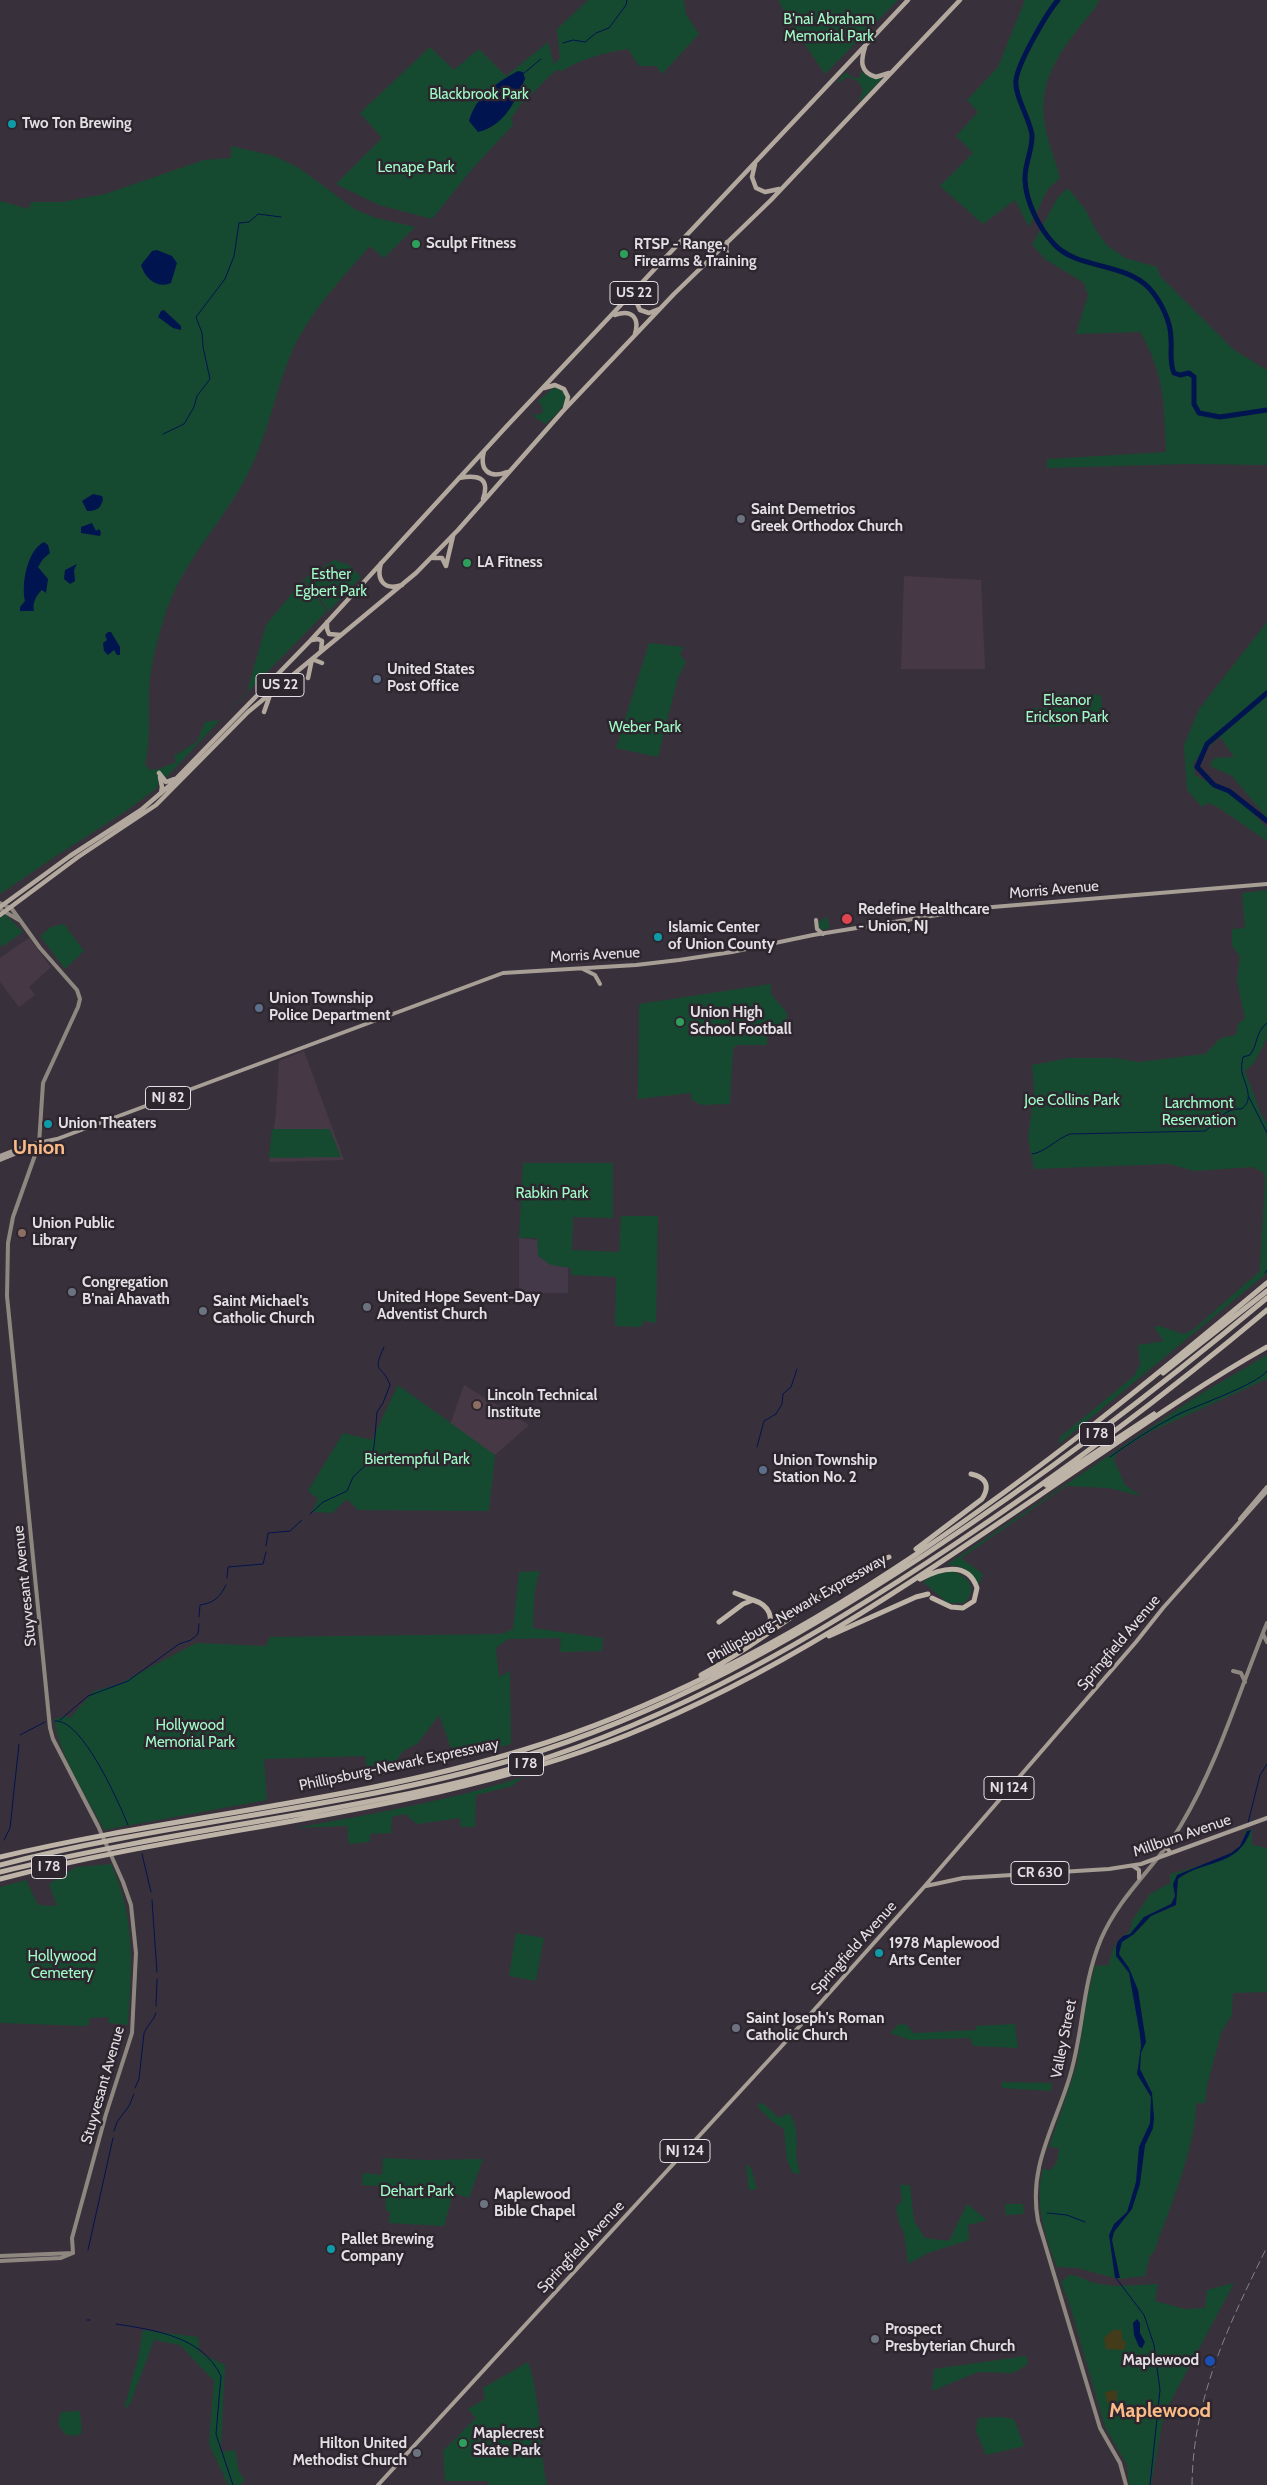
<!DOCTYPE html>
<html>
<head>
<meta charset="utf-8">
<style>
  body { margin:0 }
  canvas { display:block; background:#38303a }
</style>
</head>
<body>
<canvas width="1267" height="2485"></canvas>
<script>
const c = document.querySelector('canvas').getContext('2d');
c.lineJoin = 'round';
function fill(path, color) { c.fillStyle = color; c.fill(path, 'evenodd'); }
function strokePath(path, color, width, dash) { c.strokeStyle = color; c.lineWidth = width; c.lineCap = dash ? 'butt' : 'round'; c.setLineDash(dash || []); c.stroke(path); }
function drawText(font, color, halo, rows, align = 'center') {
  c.font = font + ' Cabin,sans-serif'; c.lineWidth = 5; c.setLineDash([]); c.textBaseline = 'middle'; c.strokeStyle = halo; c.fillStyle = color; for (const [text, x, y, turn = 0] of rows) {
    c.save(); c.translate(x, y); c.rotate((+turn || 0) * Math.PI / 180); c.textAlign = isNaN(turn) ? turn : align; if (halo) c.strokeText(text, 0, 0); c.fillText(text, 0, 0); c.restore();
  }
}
const commercial = new Path2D(`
  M519 1238 537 1240 568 1251V1293H519Z`);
const education = new Path2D(`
  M904 576 981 580 985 669H901Z
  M29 938 51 967 29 987 35 995 19 1007 0 982V958Z
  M304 1051 344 1160 269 1162 276 1114 279 1061Z
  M464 1385 529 1425 495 1455 450 1425Z`);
const green = new Path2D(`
  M588 0H684L686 14 699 34 662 74 656 66H639L628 49C604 53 582 58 562 71L556 70 522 103 511 118 513 125 472 169 432 219 379 205 336 184 382 138 360 113 430 47 454 70 479 49 506 76 548 42 554 64 560 58 557 29Z
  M778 0H898L825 74 792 25Z
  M1025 0H1099L1095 8C1068 42 1039 72 1044 119 1046 138 1055 159 1060 178L1048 189 1029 227 1015 200 983 224 940 186 973 153 956 136 978 112 967 100 998 67Z
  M861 71 866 75 882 79 858 103 863 90 858 81 847 77 838 83V81L846 72 853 78H860Z
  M231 146 274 156 299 168 356 210 376 218 415 227 384 258 370 246C341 279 307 315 290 356 274 397 266 442 244 481 218 528 180 565 164 618 158 637 153 657 150 677 147 706 152 736 145 764L150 770 159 769 176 762 174 756 197 742 205 722 220 720 164 780 159 781 157 788 126 811 56 856 0 894V201L29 209 31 202H62L105 194 204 160 231 158Z
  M1068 188 1085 209 1097 232 1107 245 1125 258 1157 267 1160 276 1234 350 1267 370V465L1188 464 1047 468V459L1166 452C1164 404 1165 376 1140 332L1076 334 1088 295 1083 282 1046 260 1032 245 1058 197Z
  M554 387C580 396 557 413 546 424L537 419 530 412 535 415 543 413 542 407 538 401Z
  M334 560 349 565 361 577 329 611 304 579Z
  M303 580 327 611 228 712 246 695 266 625Z
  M1267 622V818L1232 776 1210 766 1214 758 1234 757 1220 737 1199 756 1193 764 1195 775 1239 799 1267 828V841L1216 806 1208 803 1202 807 1187 790 1184 745 1199 709Z
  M649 643 684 647 680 654 686 662 678 678 658 757 616 748Z
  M1048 694 1101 695 1103 721 1049 727 1050 714H1033V708H1049Z
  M1267 890V1038L1254 1063 1245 1071 1261 1114 1267 1123V1273L1059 1444 1060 1437 1134 1376 1140 1364 1138 1345 1164 1341 1154 1327 1159 1326 1184 1334 1194 1329 1260 1271 1265 1178 1263 1172 1252 1167 1195 1171 1169 1164 1034 1169 1028 1138 1034 1092 1032 1065 1069 1058H1115L1139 1062 1205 1054 1221 1038 1236 1035 1238 1024 1245 1018 1237 981 1240 956 1232 946V929L1245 928 1242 893Z
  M5 914 23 932 2 947 0 944V918Z
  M826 916 830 928 820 930 817 924Z
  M64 924 84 951 65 969 40 936 51 927Z
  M771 984V994L787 1013V1029L775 1030 767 1036V1045H738L733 1048 730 1104 701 1105 691 1099V1093L638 1099 639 1004Z
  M272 1129H330L341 1157 269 1158Z
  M523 1163H613V1218L573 1217 572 1250 619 1252 621 1216H658L656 1323 644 1321 641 1327 615 1326 616 1277 571 1275V1268L551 1265 538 1256 537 1238H519Z
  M1267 1355V1379L1150 1432 1116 1454 1114 1460 1125 1485 1141 1496 1109 1488 1066 1486 961 1558 983 1574 978 1587C974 1571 962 1565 946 1565L1199 1395Z
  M398 1385 495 1455 489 1511 358 1510 347 1499 332 1513 312 1512 318 1499 308 1491 343 1433 372 1440Z
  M540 1571C533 1588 534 1609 533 1628L603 1638 602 1651 560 1652 561 1638 508 1639 496 1648 499 1677 510 1671 511 1744 455 1759 439 1715 418 1743 402 1752 397 1760 367 1767 365 1756 264 1759 267 1800 104 1830C87 1797 59 1755 54 1719L66 1716 69 1719 94 1691 119 1684 196 1643 266 1646 270 1637 501 1634 513 1629 519 1572Z
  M951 1571C967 1575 980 1589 964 1603H948L923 1582 933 1575Z
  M523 1777 512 1786 476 1795 475 1827H461L460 1818 417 1824 405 1814 392 1817 391 1833 370 1834V1842L349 1844 347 1826 295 1828C372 1814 448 1801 523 1777Z
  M1252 1829V1845L1267 1848V1992L1233 1993 1232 2015 1221 2033 1207 2086 1205 2103H1196C1197 2144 1168 2212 1154 2252L1150 2255 1145 2276 1118 2279 1077 2268 1057 2267C1045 2236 1034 2203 1043 2169L1051 2170 1057 2162 1059 2148 1049 2147 1077 2064 1087 1999 1095 1966 1109 1965C1113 1946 1115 1942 1130 1931L1132 1921 1150 1894 1170 1883V1874C1186 1870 1230 1858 1240 1846 1243 1842 1244 1836 1245 1831Z
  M111 1864C136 1918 132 1967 128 2025L109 2023 108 2017 90 2018 88 2026 0 2023V1887L26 1880 38 1905 57 1906 49 1884 76 1867Z
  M516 1933 544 1938 536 1981 509 1976Z
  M899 2024 907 2025 913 2033 976 2030V2026L1015 2024 1018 2048 973 2046 970 2038 910 2040 890 2033Z
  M1002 2082 1052 2083 1051 2091 1002 2088Z
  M761 2102 779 2118 789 2113C798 2125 797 2139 796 2153 796 2160 799 2167 800 2174L793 2173 787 2160 784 2129 772 2121 757 2106Z
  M383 2158 428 2160 483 2159 469 2198 453 2193 444 2226 389 2223 390 2211H386L385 2190 380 2186 362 2185 363 2173 382 2175Z
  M746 2164 751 2168 757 2189 749 2190Z
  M900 2185H910L914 2221 925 2238 949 2241 967 2204 987 2220 968 2225 969 2240 928 2253 908 2264 904 2233 899 2222 896 2207 902 2201Z
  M1005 2204H1023L1024 2214 1006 2215Z
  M1069 2275C1079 2275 1085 2281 1095 2283 1116 2288 1137 2285 1158 2284L1155 2301 1185 2309 1205 2308 1207 2290 1234 2283 1164 2414 1151 2485H1129L1127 2465 1105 2427 1071 2309 1061 2282Z
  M143 2330 198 2337 200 2353 225 2365 221 2448 223 2452 235 2450 239 2472 245 2480 240 2485H228L209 2444 214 2381 180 2345 154 2340 130 2404 124 2409 138 2358Z
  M1026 2356 1028 2364 1013 2373 978 2372 932 2391 934 2369Z
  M528 2362C542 2401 538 2444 547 2485H489L488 2481H445L443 2451 476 2418 468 2409 485 2399 483 2388Z
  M80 2411 82 2433 75 2436 65 2434 58 2424 61 2412Z
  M999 2417 1014 2419 1024 2446 986 2455 976 2431 978 2418Z`);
const sand = new Path2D(`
  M1113 2330H1121L1123 2341 1126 2342 1124 2350 1106 2349 1104 2338Z
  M1117 2390V2400L1113 2403 1107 2402 1105 2392Z`);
const water = new Path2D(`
  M518 71 523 72 525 79C515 102 504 126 478 132L469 121C476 96 496 83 518 71Z
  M157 250 172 256 177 263 171 283C158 289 145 279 141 265L152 251Z
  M164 310 181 326V330L173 328 158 317 161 311Z
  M93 494 102 496 103 499C101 509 96 511 87 511L82 501Z
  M92 523 96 531 99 529 101 532 100 536 81 533V527Z
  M44 542 48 545 50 553 43 559 38 567 48 579 46 593 42 590C36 595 32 604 34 611H20V607L25 601C21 585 27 550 44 542Z
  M77 564 74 570 75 581 70 584 64 579 65 570Z
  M108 632H111L120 647V655H117L114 650 108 655 104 651 103 643 107 640 105 635Z
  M1251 1830C1238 1868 1204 1859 1178 1879L1176 1905 1151 1916 1134 1934 1122 1942 1119 1954 1129 1968 1138 1990 1146 2042 1141 2053 1140 2069 1152 2093 1154 2118 1153 2128 1145 2145 1140 2184 1132 2209 1114 2232 1112 2240 1120 2278H1115L1109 2235 1114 2224 1127 2212 1136 2182 1139 2147 1150 2123 1151 2097 1137 2074 1141 2046 1140 2035 1129 1973 1116 1956V1947L1118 1941 1123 1936 1130 1934 1144 1917 1171 1904 1175 1896 1173 1884 1177 1875 1231 1853 1240 1846 1247 1831Z
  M1137 2319 1140 2323V2333L1145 2342 1142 2348 1139 2347 1134 2335 1133 2323Z`);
const stream = new Path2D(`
  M563 43 573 40 585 42 596 33 609 28 626 5 627 0
  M523 74 541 59
  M163 434 184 424 194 407 197 396 210 379 203 347 202 333 196 317 225 279 234 256 239 223 249 222 258 214 281 217
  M1249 1097 1267 1133
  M1032 1154C1046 1152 1056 1139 1070 1134L1205 1131C1217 1123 1223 1108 1241 1109 1255 1101 1245 1084 1242 1073 1241 1067 1242 1062 1243 1057L1250 1055C1258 1045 1255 1032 1267 1023
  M1265 1273 1267 1270
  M757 1447 764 1421 776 1414 782 1404 783 1394 791 1387 797 1369
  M1110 1457C1131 1442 1152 1428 1175 1416 1194 1406 1257 1385 1267 1371
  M310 1514 323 1502 347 1491 353 1477 370 1461 374 1447 377 1412 383 1403 390 1385C382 1363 371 1375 384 1347
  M266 1546 268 1533 290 1531 302 1520
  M227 1578 228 1567 263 1564 266 1552
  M199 1617 200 1605C214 1603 220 1597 226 1585
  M60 1720 88 1696 128 1681 179 1644 191 1640 198 1634 199 1624
  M55 1721C82 1718 119 1803 128 1825
  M20 1735 45 1722
  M1248 1823 1260 1775 1267 1764
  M4 1840 10 1828 19 1744
  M142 1854 151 1892
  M152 1900 157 1972
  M156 2006 157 1979
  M135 2088 139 2079 144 2033C147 2025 154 2021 156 2013
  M114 2131 117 2122 129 2106 134 2094
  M1047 2213 1067 2215 1085 2222
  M88 2250 113 2138
  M1116 2278 1144 2315 1154 2345 1160 2390 1150 2485
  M87 2320H90
  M116 2324C154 2330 202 2336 221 2376L216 2434 233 2485`);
const river = new Path2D(`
  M1058 0C1046 14 1018 63 1016 80 1014 95 1030 119 1032 135 1033 149 1024 165 1025 180 1026 202 1039 228 1054 244 1076 269 1124 262 1149 288 1161 301 1171 322 1171 339 1172 351 1169 362 1174 373L1180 375 1189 373 1194 377V404L1199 413 1220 417 1267 410
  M1267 693 1207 744 1197 767 1214 785 1229 791 1267 821`);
const secondary = new Path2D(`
  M0 903 12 909 40 948 77 990 80 999 78 1007 43 1083 39 1144 13 1217 8 1243 7 1296 50 1728 53 1739 98 1826 123 1882 131 1905 136 1953 132 2033 106 2114 72 2238 73 2253
  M0 909 19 920
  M1263 1634 1267 1642
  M1233 1671 1241 1673 1245 1682
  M0 2256 73 2253
  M0 2261 61 2258 73 2253
  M1126 2485 1120 2463 1100 2428 1038 2221C1028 2167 1054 2128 1069 2079 1084 2032 1081 1987 1101 1939 1121 1893 1157 1866 1181 1825 1219 1761 1239 1691 1267 1623`);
const primary = new Path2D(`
  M816 920 817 929 823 934
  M583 969 595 975 600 984
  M0 1156 28 1145 57 1139 503 973 636 965 679 960 732 952 813 935 981 908 1267 884
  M0 1160 37 1145
  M1240 1519 1267 1487
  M1165 1846 1171 1853
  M1133 1866 1139 1870V1878
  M926 1886 963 1878 1109 1869 1141 1864 1267 1818
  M378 2485 780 2048 924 1887 1136 1642 1163 1608 1267 1491`);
const trunk = new Path2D(`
  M865 47C861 60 859 72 876 77L889 73
  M755 164 752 177 756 188 765 192 779 189
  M727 242 726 250 729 260
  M710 259 719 258 729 260
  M638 290 636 301 640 310 649 313 659 309
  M615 315C631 309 640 317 635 334
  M544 388 555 385 564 389 568 397 565 408
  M484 451C479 470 489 479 507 472
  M459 478C476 475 491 476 483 499
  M433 558H442L446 566
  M381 563C376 580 384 591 402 585
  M446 566 453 536
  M327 622V629L329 634 341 635
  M312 640 318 639 322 641 321 651
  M308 678 312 659 322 663
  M264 712 270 695
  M159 773 166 782 174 779
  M160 777 162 787 161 793
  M0 907 70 856 141 810 169 786 310 641 505 428 908 0
  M0 915 78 857 156 805 248 712 416 573 458 530 563 411 674 294 771 200 960 0`);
const motorway = new Path2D(`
  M1163 1373 1267 1291
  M1046 1485 1154 1414
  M916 1549 982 1499C991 1485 985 1477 971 1474
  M920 1579C939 1569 968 1560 977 1588L974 1601 963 1608 951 1607 932 1598
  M735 1593 753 1600
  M719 1622 743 1604 753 1600C769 1605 776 1618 765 1633
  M829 1636 916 1597 928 1594
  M701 1675C746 1651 785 1621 826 1593 846 1580 866 1565 889 1557
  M0 1857C173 1816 353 1802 523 1750 802 1665 1047 1467 1267 1283
  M0 1865C170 1821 347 1809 515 1759 663 1715 798 1638 926 1554 1045 1475 1158 1389 1267 1298
  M0 1872C103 1847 209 1830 313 1812 383 1799 453 1786 521 1766 678 1718 819 1635 955 1544 1063 1472 1167 1394 1267 1310
  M0 1879C208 1825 426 1815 627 1735 799 1666 950 1555 1102 1453 1156 1416 1210 1379 1267 1347`);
const rail = new Path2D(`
  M1192 2485C1193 2397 1229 2324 1267 2247`);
const markers = [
  [12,124,5,"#0f9aa8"],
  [416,244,5,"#2e9e5b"],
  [624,254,5,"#2e9e5b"],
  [741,519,5,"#6b7280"],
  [467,563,5,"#2e9e5b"],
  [377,679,5,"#5c6f8a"],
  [847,919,6,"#e0444e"],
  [658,937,5,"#0f9aa8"],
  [259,1008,5,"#5c6f8a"],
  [680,1022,5,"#2e9e5b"],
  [48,1124,5,"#0f9aa8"],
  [22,1233,5,"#8d6e63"],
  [72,1292,5,"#6b7280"],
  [367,1307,5,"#6b7280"],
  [203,1311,5,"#6b7280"],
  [477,1405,5,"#8d6e63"],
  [763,1470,5,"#5c6f8a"],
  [879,1953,5,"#0f9aa8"],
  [736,2028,5,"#6b7280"],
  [484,2204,5,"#6b7280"],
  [331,2249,5,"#0f9aa8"],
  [875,2339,5,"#6b7280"],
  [1210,2361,6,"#1a4fb4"],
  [463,2443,5,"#2e9e5b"],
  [417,2453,5,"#6b7280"]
];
const shields = [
  [634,293,48],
  [280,685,48],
  [168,1098,45],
  [1097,1434,35],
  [526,1764,35],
  [1009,1788,50],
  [49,1867,35],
  [1040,1873,58],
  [685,2151,50]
];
const shieldNames = [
  ["US 22",634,293],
  ["US 22",280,685],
  ["NJ 82",168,1098],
  ["I 78",1097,1434],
  ["I 78",526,1764],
  ["NJ 124",1009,1788],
  ["I 78",49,1867],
  ["CR 630",1040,1873],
  ["NJ 124",685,2151]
];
const parkNames = [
  ["B'nai Abraham",829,20],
  ["Memorial Park",829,37],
  ["Blackbrook Park",479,95],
  ["Lenape Park",416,168],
  ["Esther",331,575],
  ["Egbert Park",331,592],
  ["Eleanor",1067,701],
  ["Erickson Park",1067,718],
  ["Weber Park",645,728],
  ["Joe Collins Park",1072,1101],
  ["Larchmont",1199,1104],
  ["Reservation",1199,1121],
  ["Rabkin Park",552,1194],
  ["Biertempful Park",417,1460],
  ["Hollywood",190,1726],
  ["Memorial Park",190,1743],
  ["Hollywood",62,1957],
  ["Cemetery",62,1974],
  ["Dehart Park",417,2192]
];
const poiNames = [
  ["Two Ton Brewing",22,124],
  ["Sculpt Fitness",426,244],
  ["RTSP - Range,",634,245],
  ["Firearms & Training",634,262],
  ["Saint Demetrios",751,510],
  ["Greek Orthodox Church",751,527],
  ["LA Fitness",477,563],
  ["United States",387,670],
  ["Post Office",387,687],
  ["Redefine Healthcare",858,910],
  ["- Union, NJ",858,927],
  ["Islamic Center",668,928],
  ["of Union County",668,945],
  ["Union Township",269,999],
  ["Police Department",269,1016],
  ["Union High",690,1013],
  ["School Football",690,1030],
  ["Union Theaters",58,1124],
  ["Union Public",32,1224],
  ["Library",32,1241],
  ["Congregation",82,1283],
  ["B'nai Ahavath",82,1300],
  ["United Hope Sevent-Day",377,1298],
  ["Adventist Church",377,1315],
  ["Saint Michael's",213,1302],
  ["Catholic Church",213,1319],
  ["Lincoln Technical",487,1396],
  ["Institute",487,1413],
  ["Union Township",773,1461],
  ["Station No. 2",773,1478],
  ["1978 Maplewood",889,1944],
  ["Arts Center",889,1961],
  ["Saint Joseph's Roman",746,2019],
  ["Catholic Church",746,2036],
  ["Maplewood",494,2195],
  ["Bible Chapel",494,2212],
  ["Pallet Brewing",341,2240],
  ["Company",341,2257],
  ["Prospect",885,2330],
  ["Presbyterian Church",885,2347],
  ["Maplewood",1199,2361,"right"],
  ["Maplecrest",473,2434],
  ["Skate Park",473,2451],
  ["Hilton United",407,2444,"right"],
  ["Methodist Church",407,2461,"right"]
];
const streetNames = [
  ["Morris Avenue",1054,890,-5],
  ["Morris Avenue",595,955,-3],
  ["Stuyvesant Avenue",25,1586,-96],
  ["Phillipsburg-Newark Expressway",797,1609,-30],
  ["Springfield Avenue",1119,1643,-50],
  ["Phillipsburg-Newark Expressway",399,1765,-12],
  ["Millburn Avenue",1182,1836,-19],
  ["Springfield Avenue",854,1948,-48],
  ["Valley Street",1064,2039,-79],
  ["Stuyvesant Avenue",103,2085,-74],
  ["Springfield Avenue",581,2247,-47]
];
const districtNames = [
  ["Union",39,1148],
  ["Maplewood",1160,2411]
];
fill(commercial, '#443948');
fill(education, '#473845');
fill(green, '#164a30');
fill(sand, '#433b1a');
fill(water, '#00144f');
strokePath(stream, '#00144f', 1);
strokePath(river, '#00144f', 5);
strokePath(secondary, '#8e8780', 4);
strokePath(primary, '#a79e95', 4);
strokePath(trunk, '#b2a89e', 4.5);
strokePath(motorway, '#beb3a7', 5);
strokePath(rail, '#878189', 1, [8, 4]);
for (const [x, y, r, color] of markers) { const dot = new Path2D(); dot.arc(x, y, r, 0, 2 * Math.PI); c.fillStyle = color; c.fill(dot); strokePath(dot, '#2e262f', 2); }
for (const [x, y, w] of shields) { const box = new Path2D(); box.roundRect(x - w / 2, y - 11.5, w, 23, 4); c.fillStyle = '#2e262f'; c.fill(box); strokePath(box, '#e4dfe5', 1); }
drawText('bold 14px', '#e4dfe5', null, shieldNames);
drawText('15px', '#a0fcc7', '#2e262f', parkNames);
drawText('bold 15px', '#e4dfe5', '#2e262f', poiNames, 'left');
drawText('15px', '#e4dfe5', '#2e262f', streetNames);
drawText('bold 20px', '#fabb87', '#2e262f', districtNames);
</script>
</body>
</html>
